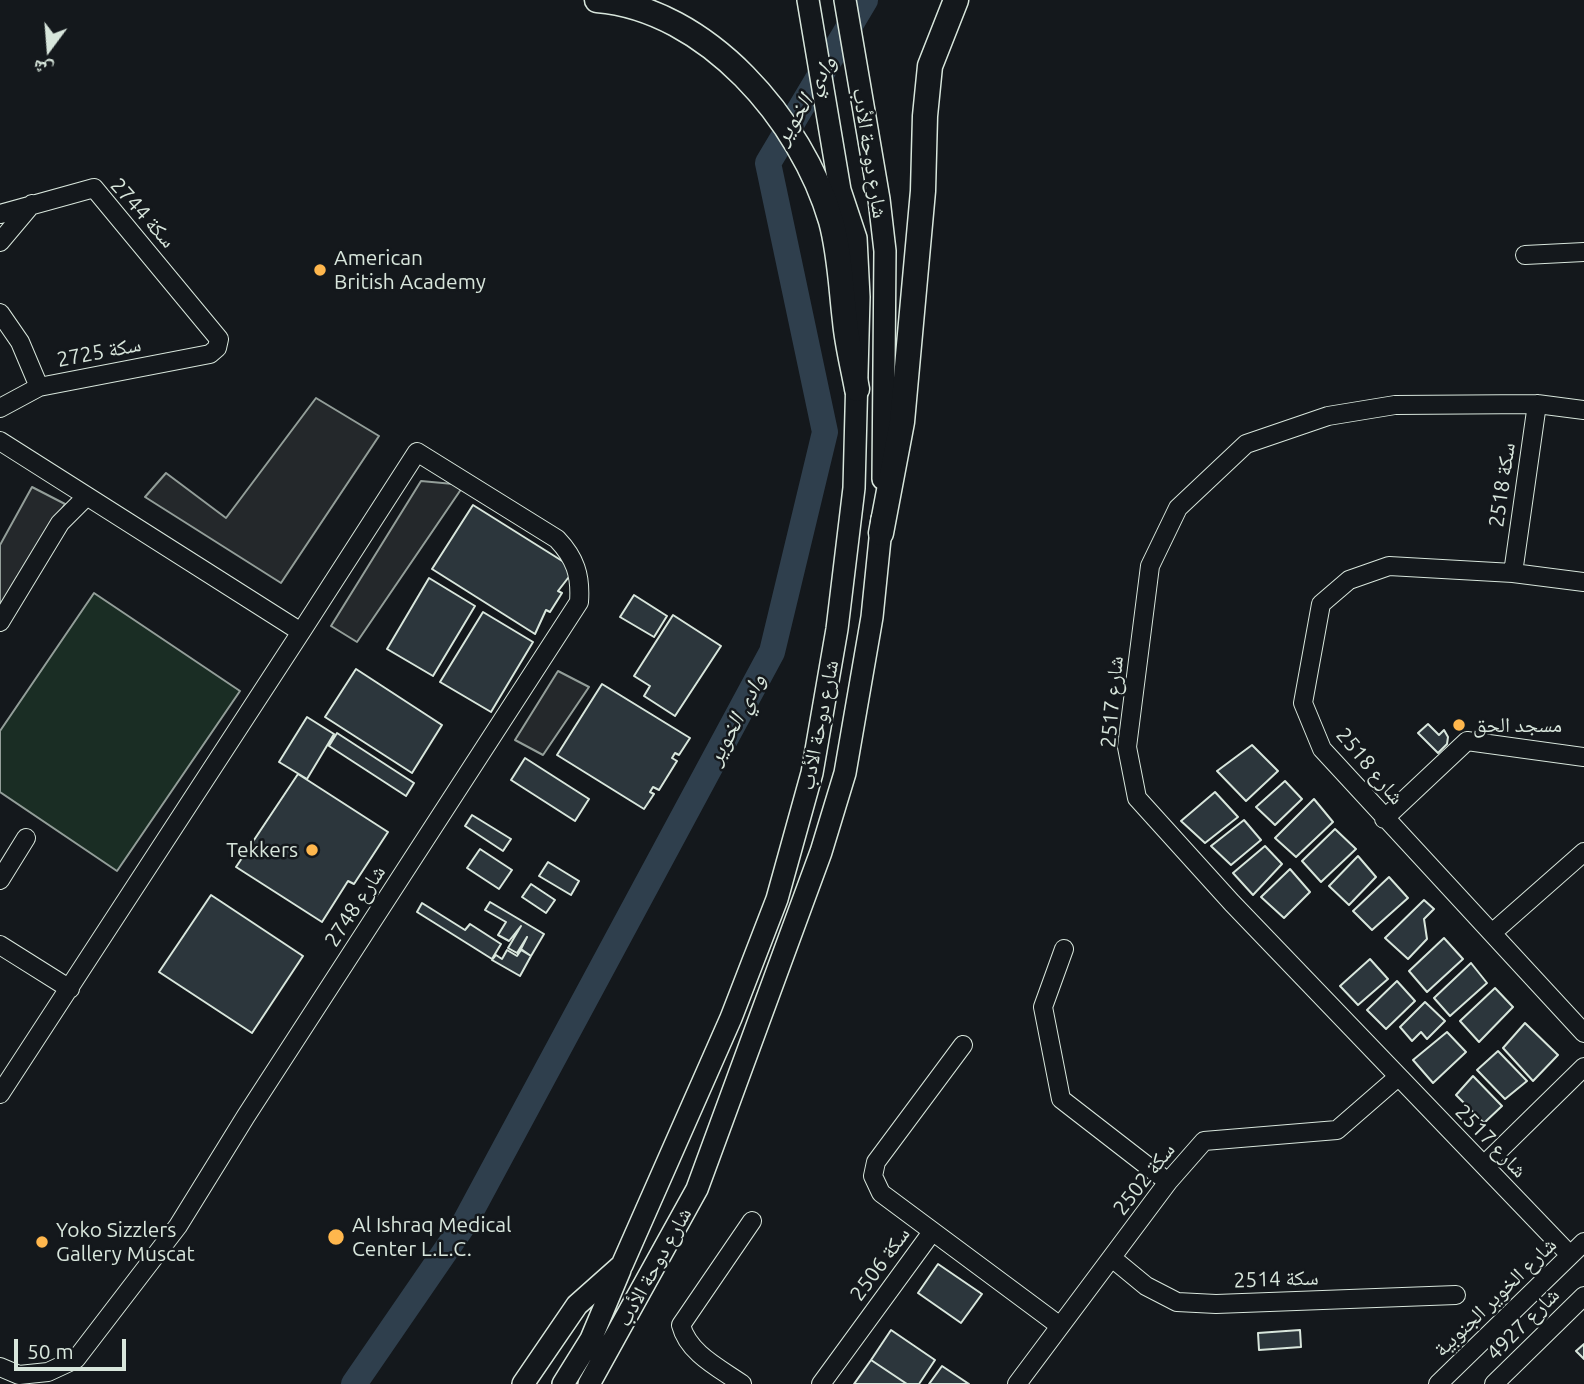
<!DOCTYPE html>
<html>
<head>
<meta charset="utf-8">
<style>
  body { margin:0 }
  #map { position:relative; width:1584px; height:1384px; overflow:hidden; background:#14181c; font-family:Ubuntu,"Noto Naskh Arabic",sans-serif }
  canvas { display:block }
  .north { position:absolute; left:14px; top:14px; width:70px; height:70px; -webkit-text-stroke:5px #14181c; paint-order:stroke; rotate:196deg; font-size:19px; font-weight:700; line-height:28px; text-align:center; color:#d8e6dc }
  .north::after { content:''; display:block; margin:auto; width:24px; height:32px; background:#d8e6dc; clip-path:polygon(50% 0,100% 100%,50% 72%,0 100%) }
  .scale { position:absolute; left:14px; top:1339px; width:112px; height:32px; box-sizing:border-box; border:4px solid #d8e6dc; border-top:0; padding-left:9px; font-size:21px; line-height:24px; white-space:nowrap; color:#d8e6dc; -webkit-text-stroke:5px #14181c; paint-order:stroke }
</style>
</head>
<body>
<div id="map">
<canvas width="1584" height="1384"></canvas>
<div class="north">ش</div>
<div class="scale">50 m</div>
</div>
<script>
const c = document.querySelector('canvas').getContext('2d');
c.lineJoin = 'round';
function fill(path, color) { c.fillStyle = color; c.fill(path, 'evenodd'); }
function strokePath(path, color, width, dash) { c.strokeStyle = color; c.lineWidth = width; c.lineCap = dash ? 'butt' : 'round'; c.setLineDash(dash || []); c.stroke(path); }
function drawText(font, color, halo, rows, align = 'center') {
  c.font = font + ' Ubuntu,"Noto Naskh Arabic",sans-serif'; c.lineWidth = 5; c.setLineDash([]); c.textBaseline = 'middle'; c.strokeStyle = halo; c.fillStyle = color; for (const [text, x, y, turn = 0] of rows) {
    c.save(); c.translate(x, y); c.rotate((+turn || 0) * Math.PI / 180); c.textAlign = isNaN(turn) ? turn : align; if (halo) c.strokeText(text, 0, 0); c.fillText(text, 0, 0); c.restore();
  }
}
const green = new Path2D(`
  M94 593 240 691 117 871 0 792V731Z`);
const parking = new Path2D(`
  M316 398 379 436 281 583 145 497 166 473 226 518Z
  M421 481 464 485 357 642 331 626Z
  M32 487 65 504 3 608 0 607V545Z
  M558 671 589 687 543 755 515 740Z`);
const river = new Path2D(`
  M354 1384 464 1224 772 652 825 432 768 163 865 0`);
const building = new Path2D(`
  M473 505 575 569 558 591 562 593 550 612 546 610 535 634 432 569Z
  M429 578 475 606 433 676 387 649Z
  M634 595 667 616 654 637 620 617Z
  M483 612 533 642 491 712 440 682Z
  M673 615 721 646 675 716 644 696 650 686 634 676Z
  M356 669 442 725 412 773 325 717Z
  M602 684 690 738 679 755 675 753 672 758 677 761 659 790 653 787 650 792 654 794 644 809 557 755Z
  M307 717 334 734 307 779 279 762Z
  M1428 724 1439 735 1444 730 1448 737 1447 744 1438 753 1418 733Z
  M337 733 414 783 406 796 329 746Z
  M1252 745 1278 771 1246 801 1217 771Z
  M525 758 589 799 575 821 511 780Z
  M298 774 388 832 354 884 348 881 322 922 236 867Z
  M1285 781 1302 799 1275 825 1256 807Z
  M1215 792 1238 817 1205 843 1181 821Z
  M1314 799 1333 822 1296 857 1275 838Z
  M472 815 511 839 503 851 465 826Z
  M1244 820 1261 840 1231 865 1211 846Z
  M1335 829 1356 849 1321 882 1302 861Z
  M1265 846 1282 864 1253 895 1233 873Z
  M480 849 512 870 499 889 467 868Z
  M1358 856 1376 877 1349 905 1329 886Z
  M548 862 579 881 571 895 539 876Z
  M1290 869 1310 892 1284 918 1261 897Z
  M1389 877 1408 898 1372 930 1353 911Z
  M531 884 555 900 546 913 522 897Z
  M211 895 303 956 252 1033 159 972Z
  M1424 900 1434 909 1424 919 1427 939 1408 959 1385 938Z
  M490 902 544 934 531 956 521 949 527 937 517 953 508 948 521 926 509 941 498 935 506 922 485 910Z
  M422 903 465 930 470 924 501 944 492 959 417 912Z
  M1444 938 1463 959 1427 992 1409 971Z
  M507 950 517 956 521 950 531 956 520 976 492 960 496 955 502 959Z
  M1370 959 1388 979 1358 1005 1340 986Z
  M1471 963 1487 983 1450 1016 1434 998Z
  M1397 981 1415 1001 1386 1029 1367 1010Z
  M1495 988 1513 1007 1479 1042 1460 1021Z
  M1425 1002 1445 1021 1427 1039 1421 1032 1412 1041 1400 1027Z
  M1525 1023 1558 1055 1533 1081 1503 1048Z
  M1447 1032 1466 1052 1433 1083 1413 1060Z
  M1498 1051 1527 1081 1505 1099 1477 1070Z
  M1473 1076 1502 1106 1484 1123 1456 1095Z
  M938 1264 982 1294 961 1323 918 1293Z
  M891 1330 935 1360 919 1384H907L871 1360Z
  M1300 1330 1301 1347 1259 1350 1258 1333Z
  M1584 1344V1359L1576 1351Z
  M871 1360 907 1384H854Z
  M942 1366 969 1384H929Z`);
const minor = new Path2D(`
  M0 214 94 188 219 339 217 348 210 354 39 387 0 408
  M0 242 32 204
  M1525 255 1584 252
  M0 313 20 342 39 387
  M0 441 301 632 417 452 557 539C575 558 581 575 579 602L246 1116 178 1226 76 1359 48 1372 19 1375 0 1367
  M1513 573 1537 404
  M1584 582 1513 573 1389 566 1349 580 1321 604 1303 703 1322 749 1584 1033
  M0 622 60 523 86 497
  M1384 819 1467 741 1584 757
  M0 880 26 838
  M1492 933 1584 852
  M0 945 70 989
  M1064 949 1043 1007 1061 1099 1168 1182
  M963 1045 876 1162 873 1176 881 1193 1060 1326
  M0 1094 301 632
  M1484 1165 1584 1067
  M1570 1255 1232 903 1137 798 1127 747 1150 566 1178 508 1246 444 1328 416 1395 405 1537 404 1584 410
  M1112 1258 1146 1286 1177 1302 1216 1304 1456 1295
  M742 1384C719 1368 688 1353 681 1325L752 1221
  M821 1384 932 1232
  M1017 1384 1168 1182 1204 1141 1337 1130 1398 1077
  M1438 1384 1584 1242
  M1494 1384 1584 1296`);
const major = new Path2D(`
  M845 0 879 199 885 251 883 479
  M523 1384 577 1305 622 1265 731 1018 777 899 812 773 837 629 854 488 859 297 856 238 840 190 808 0
  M563 1384 591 1339 620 1270
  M589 1384 697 1189 821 852 845 773 872 617 882 519`);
const highway = new Path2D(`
  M597 0C707 9 802 121 831 221 840 254 841 288 845 321 847 344 853 367 857 389
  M881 533 902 422 923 191 925 116 930 66 956 0`);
const markers = [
  [320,270,7,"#ffb74d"],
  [1459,725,7,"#ffb74d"],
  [312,850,7,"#ffb74d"],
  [336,1237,9,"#ffb74d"],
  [42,1242,7,"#ffb74d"]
];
const streetNames = [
  ["شارع دوحة الأدب",870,153,81],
  ["سكة 2744",143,213,48],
  ["سكة 2725",99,352,-11],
  ["سكة 2518",1502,485,-82],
  ["2517 شارع",1112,702,-85],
  ["شارع دوحة الأدب",819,725,-79],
  ["2518 شارع",1370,766,50],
  ["شارع 2748",355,906,-57],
  ["2517 شارع",1491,1141,46],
  ["2502 سكة",1144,1179,-52],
  ["سكة 2506",880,1264,-54],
  ["شارع دوحة الأدب",654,1267,-61],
  ["سكة 2514",1276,1279,-2],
  ["شارع الخوير الجنوبية",1495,1297,-44],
  ["شارع 4927",1523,1324,-45]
];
const poiNames = [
  ["American",334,258],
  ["British Academy",334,282],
  ["مسجد الحق",1473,725],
  ["Tekkers",298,850,"right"],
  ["Al Ishraq Medical",352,1225],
  ["Center L.L.C.",352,1249],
  ["Yoko Sizzlers",56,1230],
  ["Gallery Muscat",56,1254]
];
const waterNames = [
  ["وادي الخوير",805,100,-59],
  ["وادي الخوير",736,719,-62]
];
fill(green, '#1a2d24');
strokePath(green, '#939e99', 2);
fill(parking, '#24282b');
strokePath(parking, '#939e99', 2);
strokePath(river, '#2f3f4d', 26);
fill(building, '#2c363c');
strokePath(building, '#d8e6dc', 2);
strokePath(minor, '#d8e6dc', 20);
strokePath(major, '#d8e6dc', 24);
strokePath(highway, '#d8e6dc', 27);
strokePath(minor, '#14181c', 18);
strokePath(major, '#14181c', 21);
strokePath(highway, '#14181c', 24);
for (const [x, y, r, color] of markers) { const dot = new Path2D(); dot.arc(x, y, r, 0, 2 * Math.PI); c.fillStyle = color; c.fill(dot); strokePath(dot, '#14181c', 2.5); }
drawText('21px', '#d8e6dc', '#14181c', streetNames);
drawText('21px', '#d8e6dc', '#14181c', poiNames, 'left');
drawText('italic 23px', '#d8e6dc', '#14181c', waterNames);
</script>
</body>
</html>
